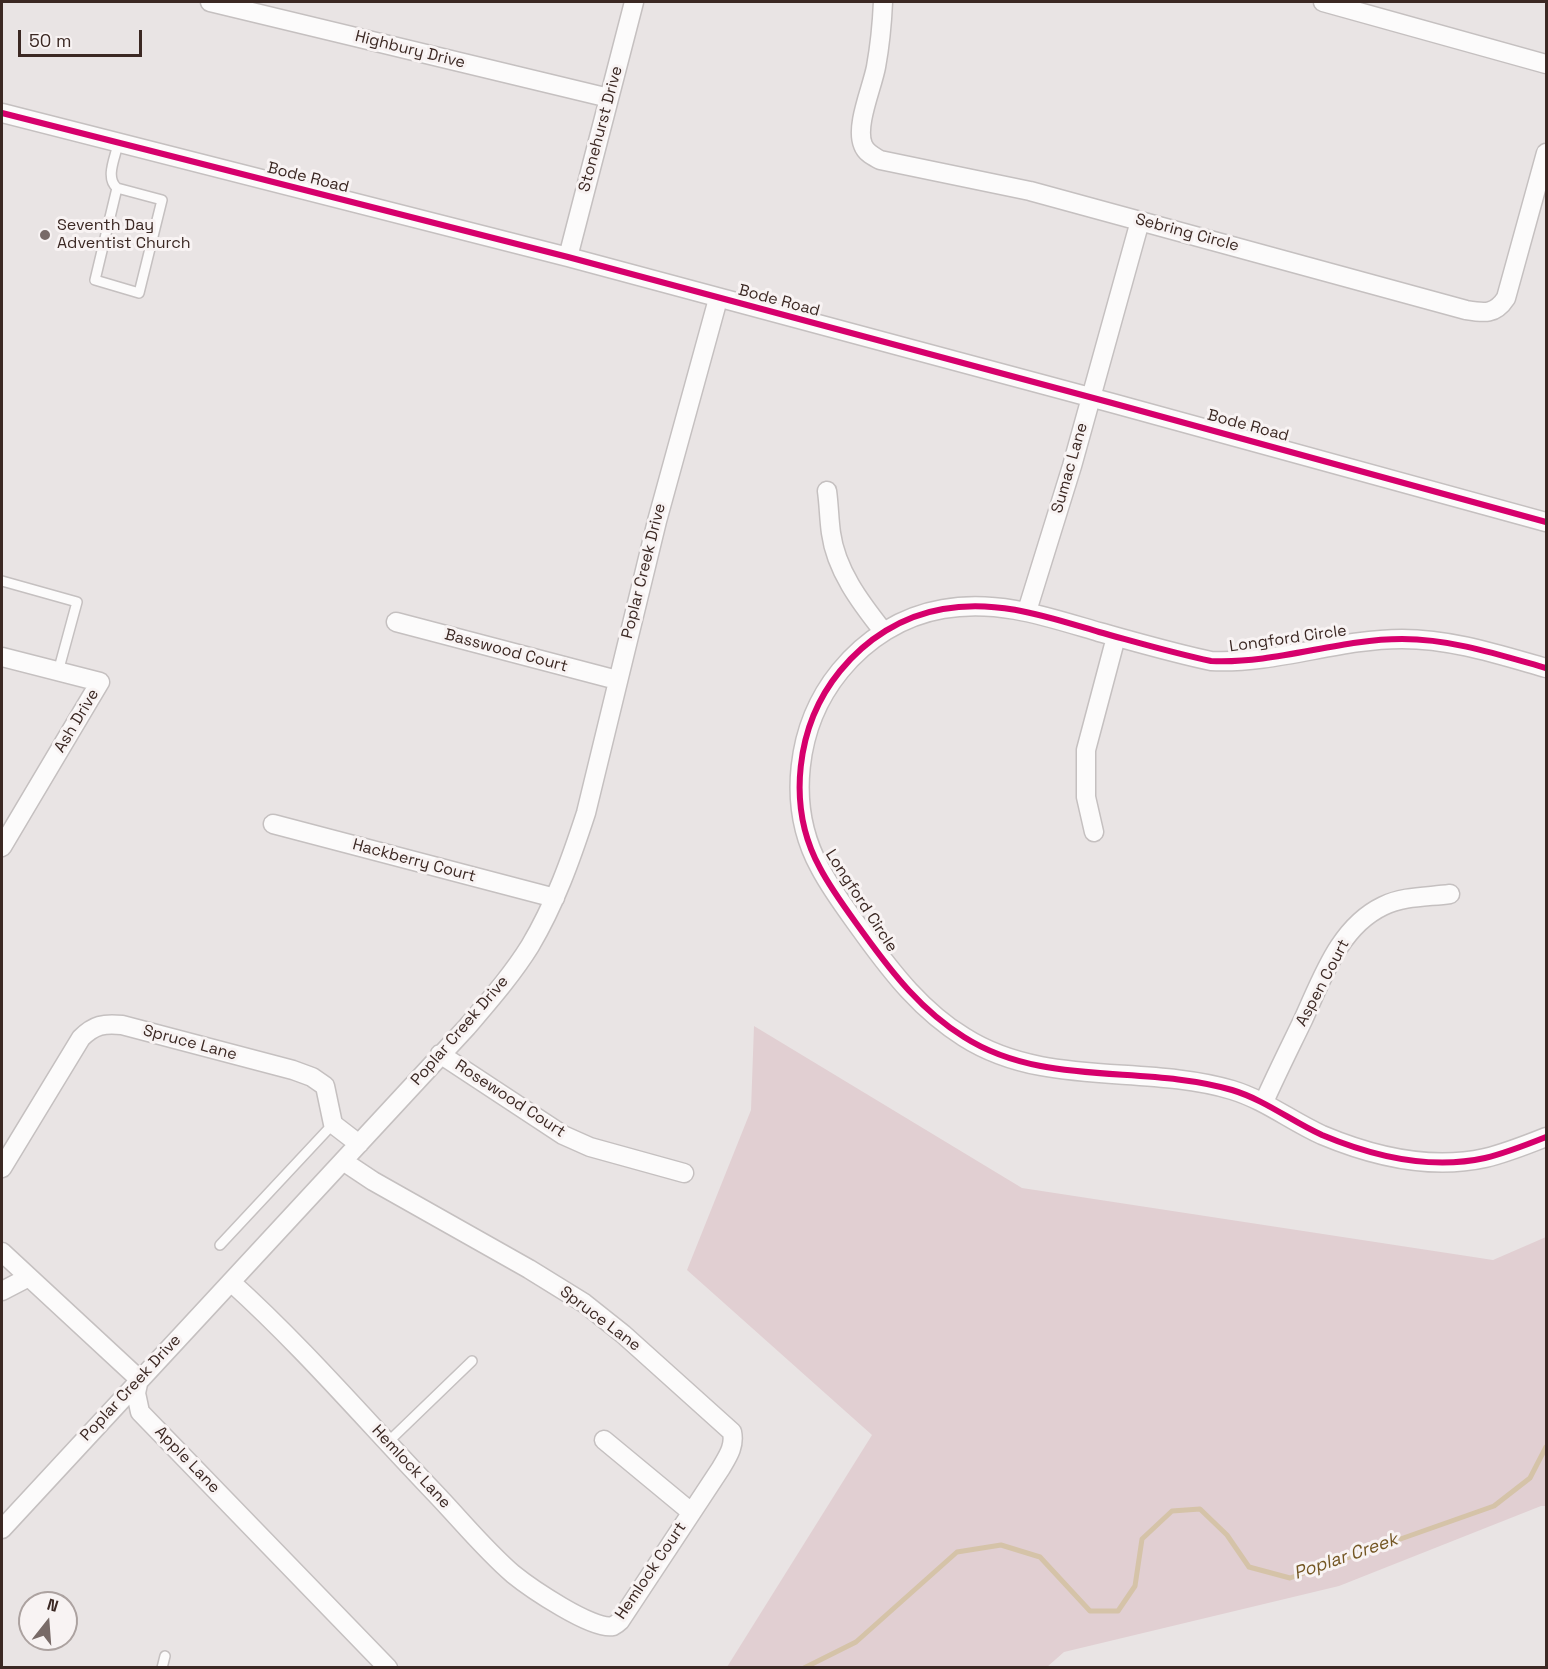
<!DOCTYPE html>
<html>
<head>
<meta charset="utf-8">
<style>
  body { margin:0 }
  #map { position:relative; width:1548px; height:1669px; overflow:hidden; background:#e9e4e4; font-family:"Space Grotesk",sans-serif }
  canvas { display:block }
  .frame { position:absolute; inset:0; border:3px solid #3b2823; pointer-events:none }
  .north { position:absolute; left:18px; top:1591px; width:60px; height:60px; box-sizing:border-box; background:#f8f3f3; border:2px solid #aca2a0; border-radius:50%; rotate:17deg; font-size:16px; font-weight:700; line-height:24px; text-align:center; color:#3b2823 }
  .north::after { content:''; display:block; margin:auto; width:21px; height:27px; background:#786a67; clip-path:polygon(50% 0,100% 100%,50% 72%,0 100%) }
  .scale { position:absolute; left:18px; top:30px; width:124px; height:27px; box-sizing:border-box; border:3px solid #3b2823; border-top:0; padding-left:8px; font-size:18px; line-height:21px; white-space:nowrap; color:#3b2823; -webkit-text-stroke:4px #f8f3f3; paint-order:stroke }
</style>
</head>
<body>
<div id="map">
<canvas width="1548" height="1669"></canvas>
<div class="frame"></div>
<div class="north">N</div>
<div class="scale">50 m</div>
</div>
<script>
const c = document.querySelector('canvas').getContext('2d');
c.lineJoin = 'round';
function fill(path, color) { c.fillStyle = color; c.fill(path, 'evenodd'); }
function strokePath(path, color, width, dash) { c.strokeStyle = color; c.lineWidth = width; c.lineCap = dash ? 'butt' : 'round'; c.setLineDash(dash || []); c.stroke(path); }
function drawText(font, color, halo, rows, align = 'center') {
  c.font = font + ' "Space Grotesk",sans-serif'; c.lineWidth = 6; c.setLineDash([]); c.textBaseline = 'middle'; c.strokeStyle = halo; c.fillStyle = color; for (const [text, x, y, turn = 0] of rows) {
    c.save(); c.translate(x, y); c.rotate((+turn || 0) * Math.PI / 180); c.textAlign = isNaN(turn) ? turn : align; if (halo) c.strokeText(text, 0, 0); c.fillText(text, 0, 0); c.restore();
  }
}
const green = new Path2D(`
  M754 1026 1022 1188 1493 1260 1546 1237V1506H1541L1339 1586 1064 1652 1047 1667H727L872 1435 687 1270 751 1110Z`);
const stream = new Path2D(`
  M804 1668 856 1642 957 1552 1001 1545 1040 1557 1090 1611H1118L1135 1586 1142 1539 1172 1511 1200 1509 1227 1535 1249 1567 1290 1578 1494 1506 1530 1478 1546 1447`);
const lane = new Path2D(`
  M117 188 95 280 139 293 162 200 117 188C105 178 115 158 118 144
  M2 581 77 602 58 672
  M220 1245 333 1124
  M387 1443 472 1361
  M162 1668 165 1656`);
const street = new Path2D(`
  M210 2 609 98
  M883 2C882 24 880 45 876 67 872 88 855 126 863 145 866 153 873 156 880 160L1030 191 1466 310C1484 313 1495 315 1506 298L1546 153
  M1323 2 1546 64
  M2 113 568 257 1112 403 1546 522
  M568 257 634 2
  M827 491C829 505 829 519 831 533 836 570 860 602 883 631
  M1027 611 1072 466 1140 221
  M396 622 617 680
  M2 657 100 682 2 847
  M1546 668C1500 655 1452 639 1402 639 1338 639 1277 664 1211 661 1173 653 1136 642 1099 632 1048 617 997 599 943 609 902 616 866 639 840 671 796 725 786 806 820 868 832 891 849 913 864 934 893 974 922 1011 964 1037 1044 1088 1144 1064 1232 1090 1265 1100 1291 1121 1322 1135 1372 1156 1431 1170 1485 1158 1506 1153 1526 1145 1546 1137
  M273 824 555 898
  M1094 832 1086 797V750L1116 637
  M440 1054 563 1135 590 1147 684 1173
  M1264 1102C1276 1075 1290 1047 1303 1020 1322 979 1339 927 1383 906 1403 896 1428 897 1450 894
  M2 1168 81 1038C94 1025 104 1023 122 1025L293 1070 312 1077 325 1086 333 1124 359 1144
  M2 1252 139 1379 136 1393 140 1412 388 1668
  M231 1282C303 1347 367 1422 434 1492 460 1519 484 1549 513 1574 529 1587 593 1631 613 1626 615 1625 618 1623 620 1621L721 1468C728 1456 735 1446 732 1432L623 1334 584 1303 529 1269 373 1181 343 1161
  M2 1291 29 1277
  M604 1440 691 1512
  M2 1529 467 1027C489 1001 512 975 530 946 555 904 571 859 586 813L657 521 718 299`);
const cycleway = new Path2D(`
  M2 113 568 257 1112 403 1546 522
  M1546 668C1500 655 1452 639 1402 639 1338 639 1277 664 1211 661 1173 653 1136 642 1099 632 1048 617 997 599 943 609 902 616 866 639 840 671 796 725 786 806 820 868 832 891 849 913 864 934 893 974 922 1011 964 1037 1044 1088 1144 1064 1232 1090 1265 1100 1291 1121 1322 1135 1372 1156 1431 1170 1485 1158 1506 1153 1526 1145 1546 1137`);
const markers = [
  [45,235,6,"#786a67"]
];
const streetNames = [
  ["Highbury Drive",410,50,14],
  ["Stonehurst Drive",601,129,-75],
  ["Bode Road",308,178,14],
  ["Sebring Circle",1187,233,15],
  ["Bode Road",779,301,15],
  ["Bode Road",1248,426,15],
  ["Sumac Lane",1070,468,-74],
  ["Poplar Creek Drive",644,571,-76],
  ["Longford Circle",1288,639,-8],
  ["Basswood Court",506,651,15],
  ["Ash Drive",77,721,-59],
  ["Hackberry Court",414,861,15],
  ["Longford Circle",861,901,57],
  ["Aspen Court",1323,983,-62],
  ["Poplar Creek Drive",460,1031,-49],
  ["Spruce Lane",190,1043,15],
  ["Rosewood Court",510,1099,33],
  ["Spruce Lane",600,1319,37],
  ["Poplar Creek Drive",131,1388,-47],
  ["Apple Lane",187,1460,46],
  ["Hemlock Lane",411,1467,47],
  ["Hemlock Court",651,1571,-56]
];
const poiNames = [
  ["Seventh Day",57,226],
  ["Adventist Church",57,244]
];
const waterNames = [
  ["Poplar Creek",1346,1557,-19]
];
fill(green, '#e1cfd2');
strokePath(stream, '#d5c3a8', 5);
strokePath(lane, '#c5c0c0', 12);
strokePath(street, '#c5c0c0', 21);
strokePath(lane, '#fcfbfb', 9);
strokePath(street, '#fcfbfb', 18);
strokePath(cycleway, '#d6006c', 6);
for (const [x, y, r, color] of markers) { const dot = new Path2D(); dot.arc(x, y, r, 0, 2 * Math.PI); c.fillStyle = color; c.fill(dot); strokePath(dot, '#f8f3f3', 2); }
drawText('16px', '#3b2823', '#f8f3f3', streetNames);
drawText('16px', '#3b2823', '#f8f3f3', poiNames, 'left');
drawText('italic 18px', '#735622', '#f8f3f3', waterNames);
</script>
</body>
</html>
